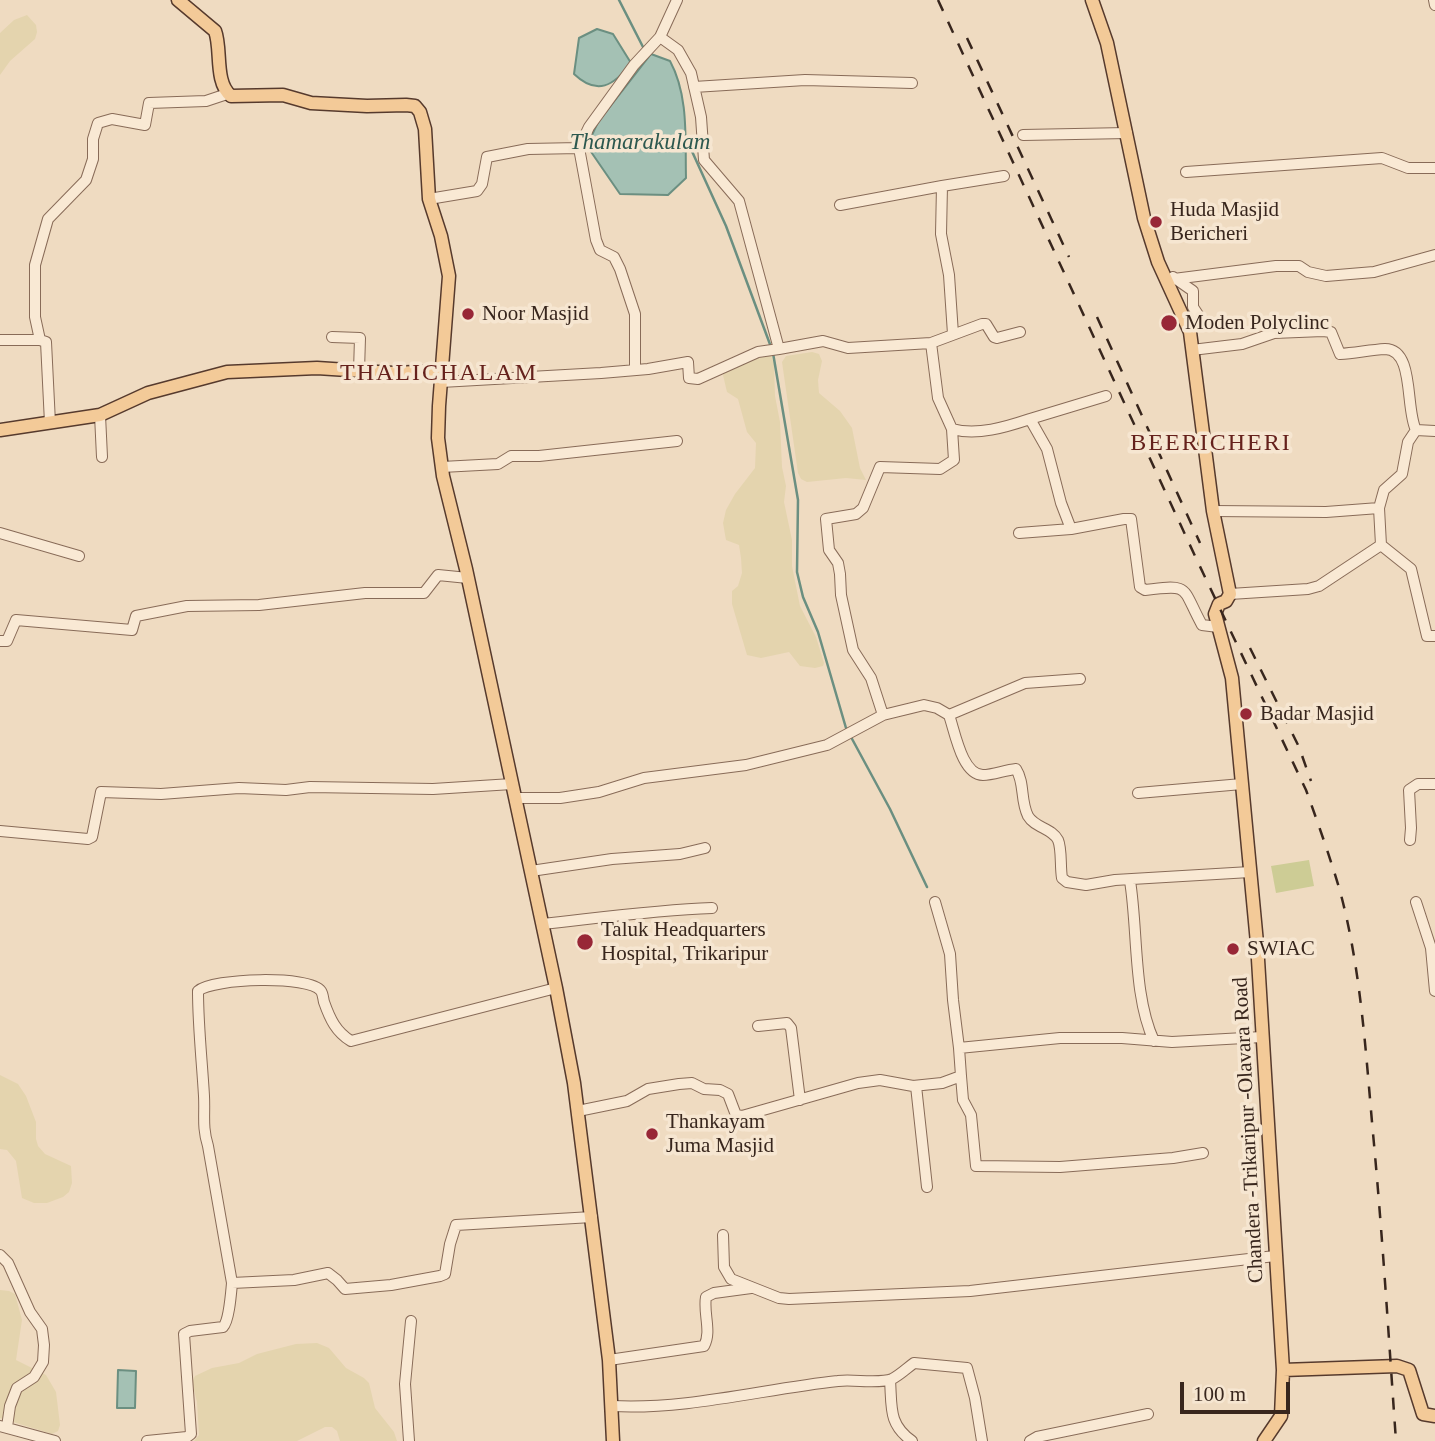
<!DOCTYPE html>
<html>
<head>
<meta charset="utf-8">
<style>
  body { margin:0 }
  #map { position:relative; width:1435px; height:1441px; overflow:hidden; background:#efdbc1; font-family:Georgia,serif }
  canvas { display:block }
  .scale { position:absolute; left:1180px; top:1382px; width:110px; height:32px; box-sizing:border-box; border:4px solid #38261d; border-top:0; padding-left:9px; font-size:21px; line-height:24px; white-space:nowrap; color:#38261d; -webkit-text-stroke:5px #f6e6d1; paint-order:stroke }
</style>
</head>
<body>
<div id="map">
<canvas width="1435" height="1441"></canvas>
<div class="scale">100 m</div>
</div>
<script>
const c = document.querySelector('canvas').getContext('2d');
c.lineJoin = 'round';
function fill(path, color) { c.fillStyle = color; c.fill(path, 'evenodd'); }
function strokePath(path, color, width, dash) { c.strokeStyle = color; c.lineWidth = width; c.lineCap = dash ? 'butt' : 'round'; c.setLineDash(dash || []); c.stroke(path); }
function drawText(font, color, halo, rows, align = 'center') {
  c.font = font + ' Georgia,serif'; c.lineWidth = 7; c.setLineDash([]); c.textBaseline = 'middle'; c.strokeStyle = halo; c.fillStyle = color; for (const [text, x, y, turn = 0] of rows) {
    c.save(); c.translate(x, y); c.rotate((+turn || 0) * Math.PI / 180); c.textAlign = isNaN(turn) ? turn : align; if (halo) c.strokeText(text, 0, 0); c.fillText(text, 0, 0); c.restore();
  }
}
const farmland = new Path2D(`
  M27 15 36 25 37 32 35 39 10 61 0 75V33L14 20Z
  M812 352 819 354 822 361 818 380 819 393 840 411 852 428 860 468 866 480 846 478 807 482 801 479 798 473 782 362 786 356Z
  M771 355 774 364 775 396 780 422 782 467 786 486 784 502 792 540V566L800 606 816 637 824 663 823 666 815 668 800 666 789 652 761 658 747 655 732 604V591L738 586 742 573 741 558 739 545 726 540 723 523 726 510 735 494 755 468 756 443 747 432 738 399 727 392 723 375 726 370 736 367 745 361Z
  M0 1075 18 1084 26 1096 36 1122V1139L38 1146 45 1154 71 1166 72 1183 69 1192 63 1197 47 1203H34L22 1198 16 1161 7 1150 0 1149Z
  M0 1290 9 1291 15 1294 22 1320 16 1360 46 1375 56 1392 60 1425 58 1431 52 1434 0 1418Z
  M317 1343 329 1348 346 1368 364 1378 369 1383 375 1408 394 1432 397 1441H340L337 1431 332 1427H325L297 1441H194L199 1435 197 1402 192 1382 195 1376 212 1368 239 1363 257 1354 296 1344Z`);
const green = new Path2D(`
  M1309 860 1314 886 1276 893 1271 866Z`);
const water = new Path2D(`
  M597 29 613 34 631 63C614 86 597 96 574 74L579 38Z
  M651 54 670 61C689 96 685 139 686 178L668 195 620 194 587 146 598 122Z
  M118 1370 136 1371 135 1408H117Z`);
const stream = new Path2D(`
  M619 0 643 47
  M685 136 726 226 771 347
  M773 353 798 500 797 572 803 597 818 632 846 728
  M851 737 890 809 927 887`);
const minor = new Path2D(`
  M1434 0 1435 5
  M660 37 678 50 691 73 701 117 704 160 739 201 779 349 823 341 848 348 931 343 938 398 952 429C977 436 1006 427 1030 419L1047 449 1061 503 1071 529 1124 519H1131L1140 587 1145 590C1192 584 1181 587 1202 625L1218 627
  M694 87 805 80 912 83
  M1023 135 1127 133
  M579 148 596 240 600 250 614 257 620 269 635 314V370
  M1186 172 1382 158 1408 168H1435
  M429 199 477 191 482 184 487 157 528 149 579 148 589 127 634 65 660 37 677 0
  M840 205 942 186
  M1173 277 1193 291V307L1205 325H1216
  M1166 280 1276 266H1299L1308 272 1326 276 1374 272 1435 255
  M953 334 949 275 941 234 942 186 1004 176
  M332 337 360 338 359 371
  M0 340H40L46 342 50 423
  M40 340 35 317V265L48 219 86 180 93 159V139L98 123 112 119 145 125 149 103 206 101 227 94
  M931 343 982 324H986L994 337 997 338 1020 332
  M1192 350 1242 344 1274 333 1323 331 1331 332 1340 354C1355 353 1370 350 1385 349 1415 349 1405 409 1416 430
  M441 382 601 373 648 369 688 362 689 378 698 379 758 352 779 349
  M100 415 102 457
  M1030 419 1106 396
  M1435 431 1416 430 1408 442 1402 474 1384 490 1379 508 1381 545 1411 569 1427 636H1435
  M442 467 498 464 511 456H539L677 441
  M1213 511 1326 512 1379 508
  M0 533 79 556
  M1019 533 1071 529
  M1230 594 1308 589 1319 586 1381 545
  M0 641H7L16 620 132 630 136 616 187 606 259 605 365 593H424L438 575 468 578
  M883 715 871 678 853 650 841 595 840 574 838 563 829 550 826 519 856 514 863 508 880 467 940 469 954 460 952 429
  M949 715 1025 683 1080 679
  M1138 793 1242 784
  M515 798H560L599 792 644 778 746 765 827 745 883 715 924 705 937 708 949 715C955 732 962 775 983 775 993 775 1005 770 1016 769 1025 783 1020 800 1028 816 1035 828 1052 828 1058 840 1062 849 1060 867 1062 878L1067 882 1086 885 1115 880 1250 872
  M0 831 88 839 92 837 101 792 161 794 239 788 286 790 310 787 433 789 512 784
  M1410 840 1411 828 1409 790 1418 784H1435
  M531 871 612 859 680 854 705 848
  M1130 881C1138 930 1133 996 1154 1041
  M935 902 950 954 953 1000 959 1048
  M1416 902 1431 948 1435 991
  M542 924C598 918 655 910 712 908
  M758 1026 787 1023 791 1028 800 1100
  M961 1076 963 1100 971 1115 976 1166 1060 1167 1173 1158 1203 1153
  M916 1086 927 1187
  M578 1111 627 1101 648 1089 679 1084 692 1083 704 1089 720 1090 728 1094 736 1115 742 1116 858 1083 880 1080 913 1086 942 1083 961 1076 959 1048 1060 1038H1122L1172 1042 1262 1037
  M723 1235 724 1267 731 1279 779 1298 789 1299 970 1291 1275 1256
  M0 1255 8 1263 30 1312 42 1329 44 1345 43 1362 34 1377 17 1388 10 1406 7 1427
  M232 1283 294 1280 328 1273 337 1280 345 1289 391 1285 440 1276 445 1274 450 1244 456 1225 592 1217
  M609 1360 704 1346C712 1332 703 1313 706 1297L714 1293 751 1288
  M890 1380C892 1407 888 1424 912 1441
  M612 1406C687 1410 763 1389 838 1381 852 1379 880 1384 892 1379 900 1375 907 1368 914 1363L967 1368 975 1398 982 1441
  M0 1426 55 1441
  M147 1441 187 1437 191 1434 184 1334 190 1331 223 1327C229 1321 231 1294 232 1283L208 1146C202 1127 205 1115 204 1096 202 1061 198 1026 198 991 213 978 309 975 321 991 323 994 323 998 324 1002 330 1019 336 1032 351 1041L556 988
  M409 1441 405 1384 411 1321
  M1030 1441 1037 1437 1148 1414`);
const major = new Path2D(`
  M178 0 215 31C222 49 214 82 231 96L283 95 311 103 367 106 406 105 415 106 420 112 425 129 429 199 441 236 449 276 439 406 438 438 443 476 466 569 556 988 574 1083 609 1360 613 1441
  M1092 0 1107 43 1144 218 1158 262 1190 332 1213 511 1230 594 1226 601 1219 604 1215 614 1232 678 1257 943 1283 1370 1281 1416 1264 1441
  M0 430 100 415 148 393 227 372 317 368 393 373 442 371
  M1283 1370 1397 1366 1409 1370 1423 1414 1435 1416`);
const rail = new Path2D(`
  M938 0 1195 556 1306 790C1318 823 1330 857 1340 891 1362 973 1366 1059 1374 1144 1383 1243 1389 1342 1396 1441
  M967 38 1069 257
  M1097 317 1200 543
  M1250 648 1299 747 1311 781`);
const markers = [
  [1156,222,7,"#982737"],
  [468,314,7,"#982737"],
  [1169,323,9,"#982737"],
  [1246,714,7,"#982737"],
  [585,942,9,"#982737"],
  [1233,949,7,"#982737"],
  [652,1134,7,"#982737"]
];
const poiNames = [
  ["Huda Masjid",1170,210],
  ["Bericheri",1170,234],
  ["Noor Masjid",482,314],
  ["Moden Polyclinc",1185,323],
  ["Badar Masjid",1260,714],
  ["Taluk Headquarters",601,930],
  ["Hospital, Trikaripur",601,954],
  ["SWIAC",1247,949],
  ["Thankayam",666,1122],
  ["Juma Masjid",666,1146]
];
const streetNames = [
  ["Chandera -Trikaripur -Olavara Road",1249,1130,-93]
];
const waterNames = [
  ["Thamarakulam",640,143]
];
const quarterNames = [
  ["THALICHALAM",439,374],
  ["BEERICHERI",1211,444]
];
fill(farmland, '#e4d4ae');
fill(green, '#cdcc95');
fill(water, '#a4c1b4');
strokePath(water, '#6b8f81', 2);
strokePath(stream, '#6b8f81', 2.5);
strokePath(minor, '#886b58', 12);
strokePath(major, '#563a2d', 15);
strokePath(minor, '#f9e9d4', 10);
strokePath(major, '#f3ca98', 12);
strokePath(rail, '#38261d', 2.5, [12, 12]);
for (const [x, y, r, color] of markers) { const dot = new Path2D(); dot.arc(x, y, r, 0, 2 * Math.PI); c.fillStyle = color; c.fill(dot); strokePath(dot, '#f6e6d1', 2.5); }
drawText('21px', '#38261d', '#f6e6d1', poiNames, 'left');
drawText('21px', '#38261d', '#f6e6d1', streetNames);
drawText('italic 23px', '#2c584f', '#f6e6d1', waterNames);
c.letterSpacing = '2px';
drawText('24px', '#65211c', '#f6e6d1', quarterNames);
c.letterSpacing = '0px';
</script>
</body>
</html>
